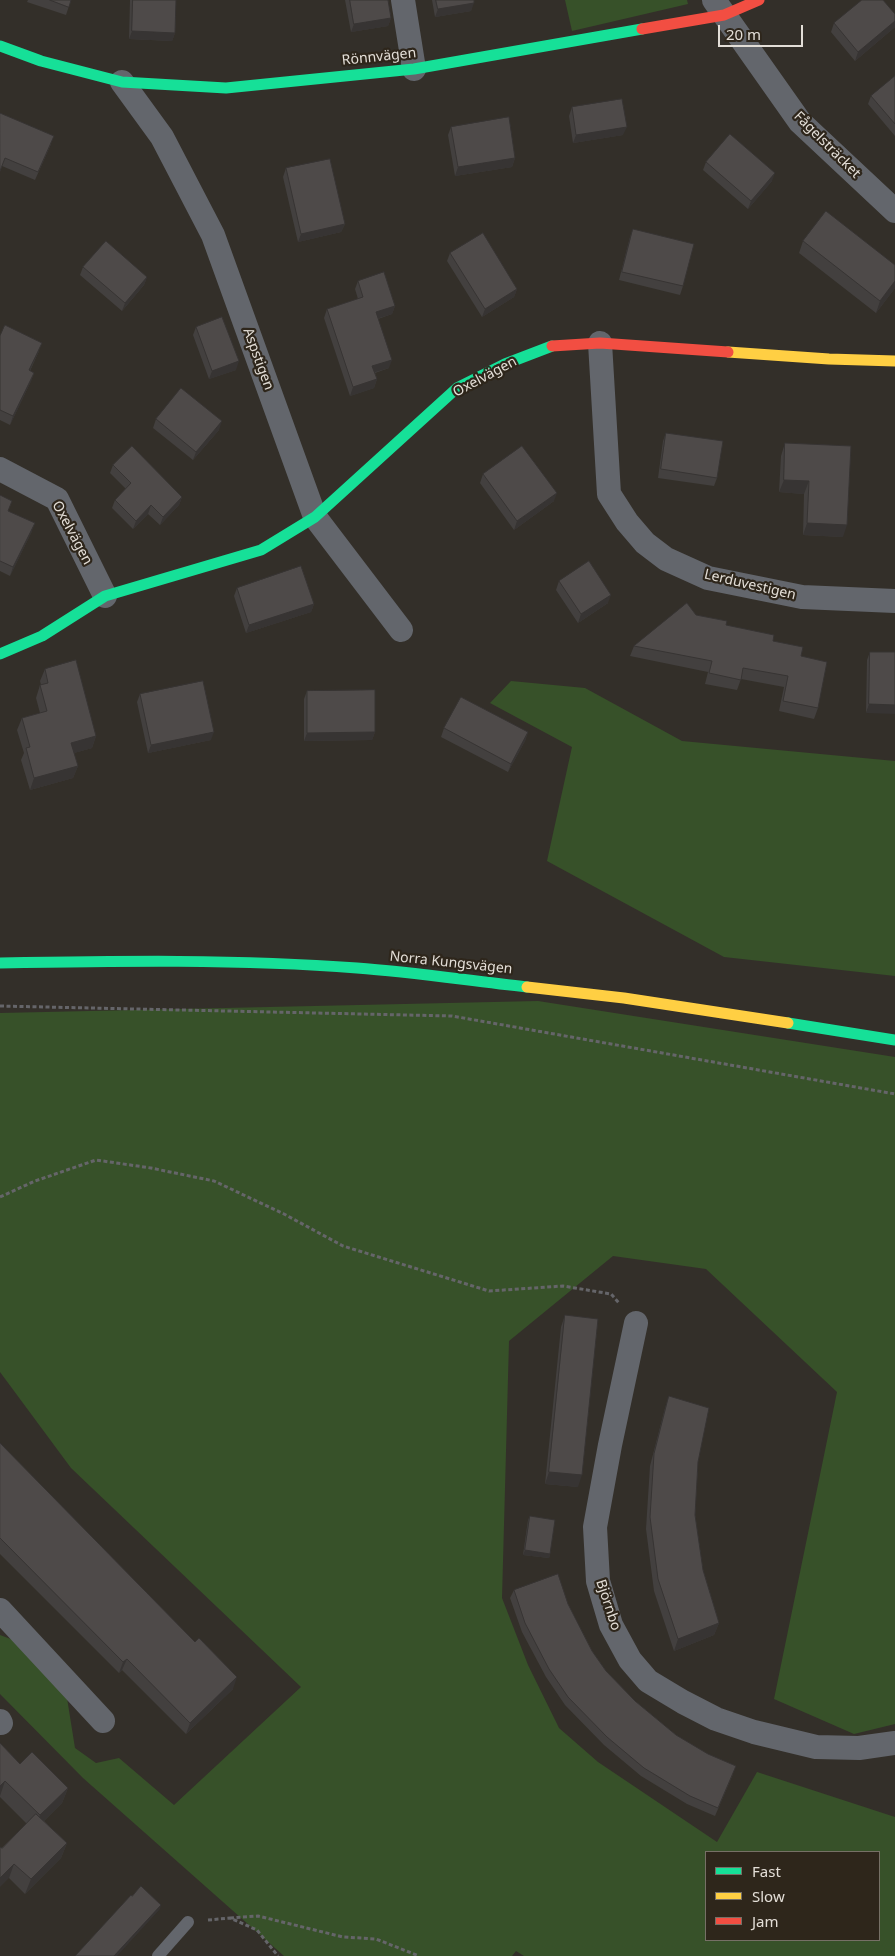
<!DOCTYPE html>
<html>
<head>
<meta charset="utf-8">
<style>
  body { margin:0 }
  #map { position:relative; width:895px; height:1956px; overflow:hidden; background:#332f29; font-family:"Noto Sans",sans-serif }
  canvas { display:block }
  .legend { position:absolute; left:705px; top:1851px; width:175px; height:90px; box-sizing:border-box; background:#2e261b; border:1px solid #767066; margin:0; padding:6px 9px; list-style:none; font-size:15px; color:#e3ded7 }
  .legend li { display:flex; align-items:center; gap:10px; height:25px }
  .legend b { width:25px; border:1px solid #767066 }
  .scale { position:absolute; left:718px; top:25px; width:85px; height:22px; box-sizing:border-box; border:2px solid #e3ded7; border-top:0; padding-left:6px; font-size:15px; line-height:18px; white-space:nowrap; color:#e3ded7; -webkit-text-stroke:4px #2e261b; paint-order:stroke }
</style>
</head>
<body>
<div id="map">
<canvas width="895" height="1956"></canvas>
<ul class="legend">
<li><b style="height:6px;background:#16e098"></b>Fast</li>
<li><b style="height:6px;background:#ffcf43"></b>Slow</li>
<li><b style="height:6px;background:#f24e42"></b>Jam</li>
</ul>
<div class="scale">20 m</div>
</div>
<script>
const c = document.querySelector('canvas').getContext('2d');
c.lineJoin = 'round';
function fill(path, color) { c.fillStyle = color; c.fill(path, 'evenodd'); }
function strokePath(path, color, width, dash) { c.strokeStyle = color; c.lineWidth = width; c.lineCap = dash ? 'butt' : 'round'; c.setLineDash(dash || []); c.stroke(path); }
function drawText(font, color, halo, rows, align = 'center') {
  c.font = font + ' "Noto Sans",sans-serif'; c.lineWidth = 4.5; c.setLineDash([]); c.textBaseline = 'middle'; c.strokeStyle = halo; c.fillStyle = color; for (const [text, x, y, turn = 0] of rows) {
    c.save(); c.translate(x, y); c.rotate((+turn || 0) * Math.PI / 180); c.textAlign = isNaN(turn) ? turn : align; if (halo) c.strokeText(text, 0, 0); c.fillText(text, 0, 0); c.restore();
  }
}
const green = new Path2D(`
  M565 0H687L688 4 572 31Z
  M511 681 585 688 682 741 895 761V976L724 957 547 861 572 747 490 703Z
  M538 1001 895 1057V1724L854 1734 774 1699 837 1392 706 1269 613 1256 509 1341 502 1598 528 1665 559 1728 598 1762 717 1842 757 1772 895 1817V1956H524L516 1951 512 1956H284L83 1778 0 1694V1635L16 1641 67 1698 75 1748 96 1763 119 1758 174 1805 301 1687 71 1468 0 1372V1013ZM706 1852H879V1940H706Z`);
const path = new Path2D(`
  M0 1006 452 1016 895 1094
  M0 1197 35 1181 96 1160 151 1168 214 1181 284 1214 343 1246 489 1291 563 1286 611 1294 619 1303
  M230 1918 258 1916 343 1937 376 1939 419 1956
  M208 1920 230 1918 257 1930 278 1956`);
const lane = new Path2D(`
  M158 1956 188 1922`);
const street = new Path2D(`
  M403 0 414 69
  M714 0 800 122 895 211
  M122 82 162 137 213 235 315 517 401 630
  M600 343 609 494 627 522 645 543 666 559 708 578 802 597 895 601
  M0 469 57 499 105 596
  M636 1323 610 1445 595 1527 598 1581 611 1625 630 1660 648 1681 683 1702 716 1719 754 1732 816 1747 859 1748 895 1743
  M0 1610 103 1721
  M0 1721 1 1723`);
const fast = new Path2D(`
  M0 46 41 61 122 82 226 88 414 69 642 29
  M0 654 42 636 105 596 261 550 315 517 457 388 505 364 552 346
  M0 963C119 961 238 959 357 968 414 972 470 981 527 987
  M788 1023 895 1040`);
const slow = new Path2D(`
  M728 352 829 359 895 361
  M527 987 624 998 788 1023`);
const jam = new Path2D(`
  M642 29 724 15 759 0
  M552 346 600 343 728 352`);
const wall = new Path2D(`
  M28 0H71L66 15 27 2Z
  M130 0H176L175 33 172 41 129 39Z
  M345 0H388L391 18 388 26 351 32Z
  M432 0H474L471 11 435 17Z
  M895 14V27L855 61 831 32 834 23Z
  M895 76V136L868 104 871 96Z
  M572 107 623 135 573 143 569 116Z
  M0 113 51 144 35 180 2 166 0 172Z
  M451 127 515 158 512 167 455 176 448 135Z
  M706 162 772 181 748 209 703 170Z
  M286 168 345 224 341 232 298 242 283 177Z
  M633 229 683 286 680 295 619 280 630 237Z
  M803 241 895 265V288L876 313 799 253Z
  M450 253 517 289 514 297 482 317 447 261Z
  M83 267 147 277 144 285 122 311 80 275Z
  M358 281 395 306 392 314 378 319 389 368 375 373 377 379 374 388 350 396 324 318 327 309 358 299 355 289Z
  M196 327 236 370 209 379 193 335Z
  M0 336 39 351 30 371 34 373 31 381 10 425 0 420Z
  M156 419 219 430 193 460 153 428Z
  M666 433 717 478 714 486 658 478 663 441Z
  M785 443 843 537 803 535 804 494 779 492 781 456Z
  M113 465 182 497 179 505 160 525 148 514 133 529 112 508 115 500 126 489 110 473Z
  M483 474 554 501 514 530 480 483Z
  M0 495 9 511 32 531 10 576 0 571Z
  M559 581 608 603 578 623 556 590Z
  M237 588 314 604 311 612 246 633 234 596Z
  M726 625 773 641 801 656 818 708 814 719 779 711 784 687 741 679 737 690 705 684 708 672 630 656 634 646Z
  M870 652H895L866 713 867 660Z
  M45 669 96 736 92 748 74 753 78 766 73 778 30 790 21 760 24 753 17 730 22 718 40 713 36 698 40 685H41L40 681Z
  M307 691 375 732 372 740 304 741V699Z
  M140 694 211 740 148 753 137 702Z
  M444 728 528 732 525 741 508 772 441 737Z
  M565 1315 578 1487 545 1484 561 1327Z
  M669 1396 698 1462 695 1515 703 1570 719 1623 714 1635 674 1651 654 1591 646 1529 650 1466 665 1408Z
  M0 1443 233 1689 186 1734 122 1670 119 1673 0 1554Z
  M530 1516 550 1554 549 1558 523 1555 528 1520Z
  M514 1590 568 1604 592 1651 606 1671 635 1701 676 1735 733 1774 715 1816 687 1804 641 1776 604 1745 565 1705 546 1677 522 1632 510 1598Z
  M0 1743 20 1764 68 1788 62 1803 44 1821 67 1843 61 1858 25 1894 9 1878 2 1848 27 1824 0 1797Z`);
const shadedWall = new Path2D(`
  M474 3 471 11 435 17 438 9Z
  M391 18 388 26 351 32 354 24Z
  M895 21V27L855 61 858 52Z
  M132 31 175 33 172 41 129 39Z
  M627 127 623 135 573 143 576 135Z
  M515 158 512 167 455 176 458 167Z
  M775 173 772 181 748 209 751 201Z
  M345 224 341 232 298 242 301 234Z
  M147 277 144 285 122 311 125 303Z
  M895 281V288L876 313 880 301Z
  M517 289 514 297 482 317 485 309Z
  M395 306 392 314 373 320 376 312Z
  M42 343 39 351 26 378 29 370Z
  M392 360 389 368 369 374 372 366Z
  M239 361 236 370 209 379 212 371Z
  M34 373 31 381 10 425 13 416Z
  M377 379 374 388 350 396 353 387Z
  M222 421 219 430 193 460 196 452Z
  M784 480 809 481 804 494 779 492Z
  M557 493 554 501 514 530 517 521Z
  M182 497 179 505 160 525 163 517Z
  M151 505 148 514 133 529 136 521Z
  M35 523 32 531 10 576 13 567Z
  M807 523 847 525 843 537 803 535Z
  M611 595 608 603 578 623 581 614Z
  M314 604 311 612 246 633 249 625Z
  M869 704 895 705V714L866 713Z
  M214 732 211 740 148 753 151 745Z
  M375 732 372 740 304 741 307 733Z
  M528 732 525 741 508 772 511 764Z
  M96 736 92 748 67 755 71 743Z
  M78 766 73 778 30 790 34 778Z
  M549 1472 582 1475 578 1487 545 1484Z
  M525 1550 550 1554 549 1558 523 1555Z
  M719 1623 714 1635 674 1651 678 1639Z
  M127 1659 122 1670 119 1673 123 1662Z
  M237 1677 233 1689 186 1734 190 1723Z
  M5 1781 0 1796V1786Z
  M68 1788 62 1803 34 1831 40 1815Z
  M67 1843 61 1858 25 1894 31 1879Z
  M14 1864 9 1878 0 1887V1878Z
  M161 1905 160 1909 117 1956H114Z`);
const building = new Path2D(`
  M50 0H71L69 7Z
  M133 0H176L175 33 132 31Z
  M350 0H388L391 18 354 24Z
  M436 0H474V3L438 9Z
  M862 0H883L895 14V21L858 52 834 23Z
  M895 76V124L871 96Z
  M622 99 627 127 576 135 572 107Z
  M0 113 54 136 38 172 5 158 0 171Z
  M509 117 515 158 458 167 451 127Z
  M730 134 775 173 751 201 706 162Z
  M330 159 345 224 301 234 286 168Z
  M826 211 895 265V281L880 301 803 241Z
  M633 229 694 244 683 286 622 272Z
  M483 233 517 289 485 309 450 253Z
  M106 241 147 277 125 303 83 267Z
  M384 272 395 306 376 312 392 360 372 366 377 379 353 387 327 309 363 297 358 281Z
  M222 317 239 361 212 371 196 327Z
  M5 325 42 343 29 370 34 373 13 416 0 410V336Z
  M181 388 222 421 196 452 156 419Z
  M666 433 723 441 717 478 661 469Z
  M785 443 851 446 847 525 807 523 809 481 784 480Z
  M132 446 182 497 163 517 151 505 136 521 115 500 131 483 113 465Z
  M522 446 557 493 517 521 483 474Z
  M0 495 12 501 8 511 35 523 13 567 0 561Z
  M589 561 611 595 581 614 559 581Z
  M301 566 314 604 249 625 237 588Z
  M687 603 696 615 727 621 726 625 774 635 773 641 803 647 801 656 827 662 818 708 783 701 788 676 743 668 741 680 709 673 712 661 634 646Z
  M870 652H895V705L869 704Z
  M76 660 96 736 71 743 78 766 34 778 26 748 30 747 22 718 47 711 40 685 48 683 45 669Z
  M203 681 214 732 151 745 140 694Z
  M375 690V732L307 733V691Z
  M461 697 528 732 511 764 444 728Z
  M565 1315 598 1319 582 1475 549 1472Z
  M669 1396 709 1408 698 1462 695 1515 703 1570 719 1623 678 1639 658 1579 650 1517 654 1454Z
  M0 1443 195 1642 199 1638 237 1677 190 1723 127 1659 123 1662 0 1538Z
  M530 1516 555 1520 550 1554 525 1550Z
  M558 1574 568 1604 592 1651 606 1671 635 1701 676 1735 708 1754 736 1766 718 1808 690 1796 644 1768 607 1737 568 1697 549 1669 525 1623 514 1590Z
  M0 1743 20 1764 32 1752 68 1788 40 1815 5 1781 0 1786Z
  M36 1814 67 1843 31 1879 14 1864 0 1878V1847L2 1848Z
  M141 1886 161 1905 114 1956H75L131 1895 132 1896Z`);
const streetNames = [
  ["Rönnvägen",379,57,-6],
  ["Fågelsträcket",827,145,45],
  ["Aspstigen",258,359,70],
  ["Oxelvägen",485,377,-28],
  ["Oxelvägen",72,533,62],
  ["Lerduvestigen",750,585,13],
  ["Norra Kungsvägen",451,963,6],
  ["Björnbo",608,1605,72]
];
fill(green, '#375129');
strokePath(path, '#656569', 3, [4, 2.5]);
strokePath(lane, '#63666c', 12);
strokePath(street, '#63666c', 24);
strokePath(fast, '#16e098', 11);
strokePath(slow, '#ffcf43', 11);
strokePath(jam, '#f24e42', 11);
fill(wall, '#43403f');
fill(shadedWall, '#373433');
fill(building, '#4e4a49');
strokePath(building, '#373433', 1);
drawText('14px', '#e3ded7', '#2e261b', streetNames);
</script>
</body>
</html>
